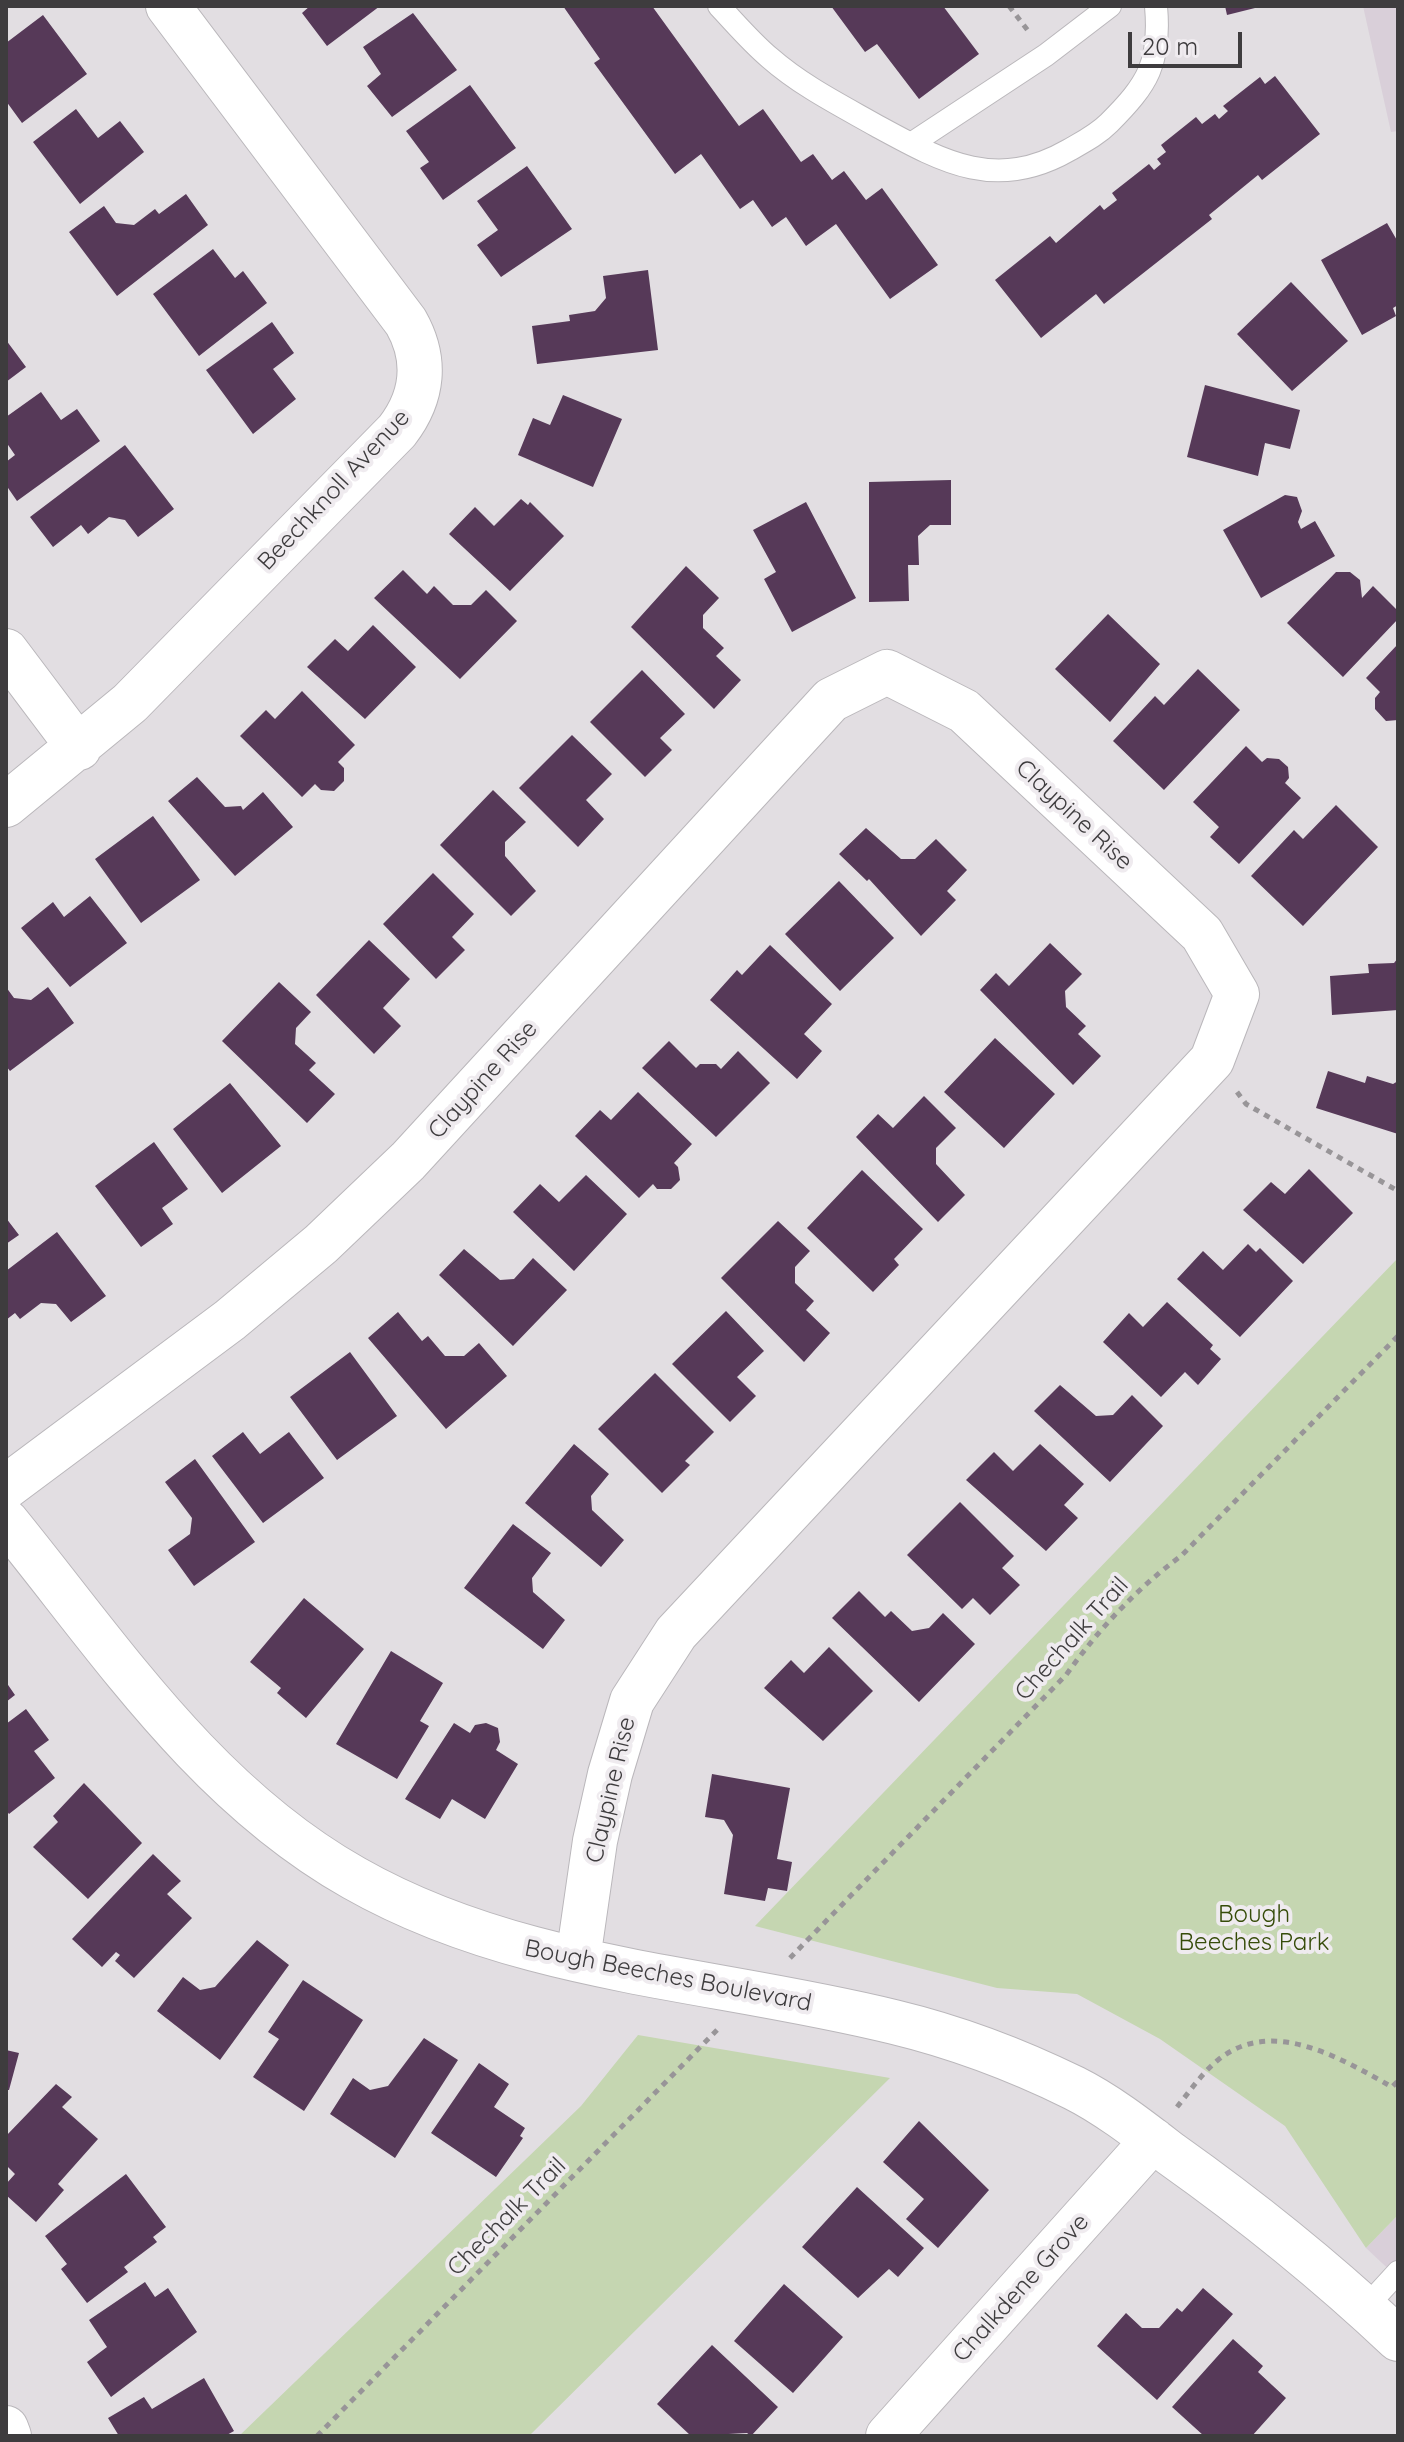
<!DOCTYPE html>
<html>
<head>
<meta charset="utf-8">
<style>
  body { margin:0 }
  #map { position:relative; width:1404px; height:2442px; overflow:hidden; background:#e2dee2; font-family:Quicksand,sans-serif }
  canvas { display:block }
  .frame { position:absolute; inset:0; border:8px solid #3e3c3e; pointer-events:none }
  .scale { position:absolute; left:1128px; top:32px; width:114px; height:36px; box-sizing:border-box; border:4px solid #3e3c3e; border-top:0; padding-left:10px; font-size:24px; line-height:28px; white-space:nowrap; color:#3e3c3e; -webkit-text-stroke:6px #efebef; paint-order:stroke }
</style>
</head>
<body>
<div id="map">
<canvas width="1404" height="2442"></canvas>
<div class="frame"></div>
<div class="scale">20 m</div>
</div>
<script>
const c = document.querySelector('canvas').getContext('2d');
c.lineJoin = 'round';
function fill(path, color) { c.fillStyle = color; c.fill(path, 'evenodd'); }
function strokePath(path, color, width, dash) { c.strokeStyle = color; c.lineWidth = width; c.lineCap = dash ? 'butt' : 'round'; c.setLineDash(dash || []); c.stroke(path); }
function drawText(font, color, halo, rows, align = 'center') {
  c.font = font + ' Quicksand,sans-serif'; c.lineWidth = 8; c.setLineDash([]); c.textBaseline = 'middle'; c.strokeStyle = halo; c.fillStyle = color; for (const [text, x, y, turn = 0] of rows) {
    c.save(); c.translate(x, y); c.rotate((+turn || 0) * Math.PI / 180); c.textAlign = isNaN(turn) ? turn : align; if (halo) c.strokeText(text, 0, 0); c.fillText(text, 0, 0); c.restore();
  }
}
const built = new Path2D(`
  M1363 6H1398V131L1391 132Z
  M1398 2215V2278L1366 2248Z`);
const green = new Path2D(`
  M1398 1258V2215L1366 2248 1285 2126 1160 2039 1077 1994 997 1988 755 1926Z
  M638 2035 890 2078 529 2436H239L581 2106Z`);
const building = new Path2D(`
  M310 6H380L327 46 302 13Z
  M563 6H652L739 126 763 109 801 162 813 154 832 180 844 171 866 200 882 188 938 265 890 299 836 224 806 246 786 217 772 227 753 200 740 209 701 154 675 174 594 63 600 59Z
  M831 6H943L979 54 919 99 877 44 865 52Z
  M1225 6H1259V7L1227 15Z
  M413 13 457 70 392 117 367 86 381 74 363 47Z
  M43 15 87 74 22 123 6 101V43Z
  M1275 76 1320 134 1262 180 1258 175 1209 215 1212 219 1104 304 1096 294 1041 338 995 280 1050 236 1056 243 1100 205 1104 210 1117 200 1112 193 1149 164 1154 170 1161 164 1157 159 1166 152 1161 145 1196 117 1202 124 1215 114 1219 119 1228 111 1223 106 1260 77 1265 84Z
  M470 85 516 148 443 200 420 168 429 162 406 131Z
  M76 109 98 138 120 121 144 152 80 204 33 142Z
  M527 166 572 229 501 277 477 245 498 230 477 201Z
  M186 194 208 225 117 296 69 232 104 206 116 223 134 225 155 209 159 214Z
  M1387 223 1398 242V305L1393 308 1396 316 1362 335 1321 260Z
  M213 249 235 278 243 271 267 303 199 356 153 294Z
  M648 270 658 350 537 364 532 326 570 321 569 315 595 311 606 298 603 276Z
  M1291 282 1348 341 1292 391 1237 334Z
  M272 322 294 353 273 369 296 399 253 434 206 370Z
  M6 340 26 367 6 382Z
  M1205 385 1300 410 1290 449 1265 443 1258 476 1187 457Z
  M41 392 61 420 77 409 100 441 17 501 6 485V462L15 455 6 442V417Z
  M563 395 622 419 593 487 518 455 533 418 550 425Z
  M125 445 174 509 138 537 125 520 109 517 88 534 81 525 53 547 30 517Z
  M951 480V525H930L918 536 919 565H908L909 601 869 602V482Z
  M1285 495 1297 497 1302 511 1298 522 1301 529 1315 521 1335 556 1261 598 1223 530Z
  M521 499 528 505 530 502 564 536 510 591 449 534 475 507 494 526Z
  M806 502 856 598 792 632 764 579 776 572 753 530Z
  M686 566 719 598 703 615V628L724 648 716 656 741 680 714 709 631 627Z
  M403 570 427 594 434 586 453 605H471L486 590 517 621 460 679 374 598Z
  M1336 572H1350L1360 580 1362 598 1373 586 1398 611V619L1343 677 1287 623Z
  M1108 614 1160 664 1110 722 1055 669Z
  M373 625 416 667 365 719 307 667 335 639 348 651Z
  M1398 644V720L1386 721 1375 709V698L1380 692 1366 678Z
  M1198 669 1240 710 1164 790 1113 741 1155 696 1164 705Z
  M642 670 685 714 660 738 672 750 645 777 590 722Z
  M302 691 355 745 338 762 344 768V781L334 791 321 790 315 784 302 797 240 736 266 710 275 719Z
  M572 735 612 774 586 800 604 819 578 847 519 788Z
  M1246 746 1262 762 1267 758 1279 759 1288 767 1289 778 1285 783 1301 798 1239 864 1210 837 1219 827 1193 802Z
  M197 777 225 807 241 806 243 810 263 792 293 827 235 876 168 801Z
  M493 790 526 822 505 842V856L536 891 511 916 440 845Z
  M1336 805 1378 847 1303 926 1251 876 1294 830 1303 839Z
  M153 816 200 880 141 923 95 859Z
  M866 828 901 859H915L936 839 967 870 947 891 956 900 921 936 869 879 867 881 839 854Z
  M433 873 474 914 452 937 465 950 436 979 383 924Z
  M839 881 894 938 840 991 785 934Z
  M90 896 127 943 70 987 21 928 53 902 64 917Z
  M369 940 410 979 383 1008 401 1026 374 1054 316 995Z
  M1050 943 1082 974 1065 991 1066 1007 1086 1026 1078 1034 1101 1056 1073 1085 980 990 996 973 1009 986Z
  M770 945 832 1004 804 1034 822 1051 797 1079 710 1000 737 970 742 975Z
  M1398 958V1010L1332 1015 1330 976 1369 973 1368 964 1394 963Z
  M279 982 311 1012 296 1028 295 1044 316 1063 309 1070 335 1094 307 1123 222 1041Z
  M6 987 14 998 31 1000 48 987 74 1023 10 1071 6 1066Z
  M995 1038 1055 1094 1004 1148 944 1092Z
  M669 1041 696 1068 700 1064H716L721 1069 738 1051 770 1083 716 1137 642 1068Z
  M1328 1071 1365 1083 1367 1076 1393 1084 1398 1081V1134L1316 1108Z
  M230 1083 281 1146 222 1193 173 1129Z
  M638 1092 692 1144 674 1163 678 1167 680 1180 671 1189H657L653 1184 639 1198 575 1136 600 1110 611 1120Z
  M924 1096 956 1128 936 1148V1164L965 1195 938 1222 856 1137 878 1114 893 1128Z
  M154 1142 188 1189 162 1208 173 1224 141 1247 95 1186Z
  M1309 1169 1353 1213 1303 1264 1243 1210 1271 1182 1285 1194Z
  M862 1170 923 1229 894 1259 899 1265 873 1292 807 1228Z
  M586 1175 627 1214 574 1271 513 1212 540 1184 559 1202Z
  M6 1218 19 1235 6 1244Z
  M778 1221 810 1251 795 1267V1283L814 1301 806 1310 830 1333 804 1362 721 1278Z
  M57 1232 106 1296 71 1322 56 1304 41 1303 20 1319 15 1313 6 1320V1271Z
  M1248 1244 1256 1252 1260 1248 1293 1281 1240 1337 1177 1279 1203 1251 1223 1270Z
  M464 1249 500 1280 514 1279 533 1258 567 1290 513 1346 439 1275Z
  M1167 1302 1213 1345 1210 1349 1221 1359 1198 1385 1185 1372 1161 1397 1103 1342 1129 1313 1143 1327Z
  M726 1311 764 1351 737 1377 756 1396 730 1422 672 1364Z
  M398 1312 422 1341 428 1336 445 1356H464L479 1343 507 1376 446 1429 368 1338Z
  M350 1352 397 1416 337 1460 290 1397Z
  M655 1373 714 1432 685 1461 690 1465 662 1493 598 1429Z
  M1060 1385 1096 1416 1113 1415 1132 1395 1163 1426 1110 1482 1034 1411Z
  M243 1432 260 1454 289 1432 324 1478 263 1523 212 1456Z
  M574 1444 609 1474 591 1496 592 1510 624 1540 601 1567 525 1503Z
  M1040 1444 1084 1484 1064 1505 1078 1518 1046 1551 966 1480 994 1452 1013 1471Z
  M195 1459 255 1542 194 1586 168 1550 190 1534 192 1518 165 1482Z
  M960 1502 1014 1556 1002 1568 1020 1585 990 1615 973 1598 962 1609 907 1555Z
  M513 1524 551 1553 532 1578 533 1592 565 1620 543 1649 464 1588Z
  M859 1591 885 1617 891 1611 912 1631 929 1628 943 1613 975 1644 919 1702 832 1618Z
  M304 1598 364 1649 306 1718 277 1693 281 1688 250 1662Z
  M829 1647 873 1691 823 1741 764 1688 791 1660 804 1673Z
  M391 1651 443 1683 420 1721 429 1726 397 1779 336 1744Z
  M6 1682 15 1695 6 1702Z
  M26 1709 49 1740 34 1751 55 1778 9 1814 6 1810V1724Z
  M454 1723 470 1733 475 1725 486 1723 498 1728 500 1742 496 1750 518 1764 485 1819 452 1799 440 1819 405 1799Z
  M712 1774 790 1788 777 1859 792 1862 787 1891 768 1888 765 1901 724 1894 733 1835 724 1820 705 1817Z
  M84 1783 142 1843 88 1899 33 1847 58 1822 53 1816Z
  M153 1854 181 1881 167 1894 192 1918 134 1978 115 1961 120 1955 116 1952 102 1967 72 1939Z
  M257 1940 289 1965 220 2060 157 2011 183 1977 200 1990 215 1987Z
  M303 1980 363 2020 304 2111 253 2077 279 2039 268 2032Z
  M424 2038 458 2060 395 2158 330 2114 353 2078 370 2090 388 2086Z
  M6 2050 19 2053 9 2090H6Z
  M479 2063 509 2084 494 2107 525 2128 520 2136 523 2138 496 2177 431 2133Z
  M56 2084 72 2097 62 2107 98 2139 58 2184 64 2190 36 2222 6 2195V2184L15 2174 6 2165V2136Z
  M919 2121 989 2190 938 2248 906 2219 924 2199 883 2162Z
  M126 2174 166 2227 153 2237 157 2242 124 2267 128 2272 87 2303 61 2269 67 2264 45 2236Z
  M857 2187 924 2248 898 2277 889 2269 858 2298 802 2247Z
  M145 2282 155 2297 168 2288 197 2332 111 2397 87 2362 107 2347 89 2320Z
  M784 2284 843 2337 793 2393 734 2341Z
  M1203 2288 1233 2314 1157 2400 1097 2346 1126 2313 1142 2328H1159L1177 2308 1182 2312Z
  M1233 2339 1263 2366 1258 2372 1286 2398 1252 2436H1204L1172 2407Z
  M712 2345 778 2407 751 2436 747 2433 691 2436 657 2404Z
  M204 2378 234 2431 225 2436H119L108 2418 144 2397 152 2409Z`);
const path = new Path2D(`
  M1009 6 1029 32
  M1237 1092 1246 1104 1398 1191
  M790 1958 1066 1675C1099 1629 1135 1590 1181 1556L1398 1336
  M1177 2107C1190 2091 1202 2073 1218 2060 1272 2016 1342 2059 1392 2087L1398 2081
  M317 2436 718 2029`);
const lane = new Path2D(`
  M719 6C735 23 751 42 770 58 802 86 840 105 877 126 943 162 996 192 1069 150 1083 142 1097 135 1109 123 1148 84 1161 63 1156 6
  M911 144 1046 55 1110 6
  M1365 2308 1398 2272`);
const street = new Path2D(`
  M6 651 79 748
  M6 805 130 703 397 431C424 396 427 359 406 322L168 6
  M6 1487 230 1320 321 1244 408 1161 831 700 887 672 964 711 1202 934 1237 994 1212 1060 676 1633 632 1701 610 1774 595 1841 578 1959
  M6 1521C111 1650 205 1794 354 1878 519 1972 713 1977 894 2022 956 2037 1017 2060 1074 2088 1108 2105 1141 2131 1171 2154 1250 2210 1327 2272 1398 2339
  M6 2428 9 2436
  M888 2436 1153 2140`);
const streetNames = [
  ["Beechknoll Avenue",334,490,-47],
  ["Claypine Rise",1074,815,43],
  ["Claypine Rise",483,1080,-48],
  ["Chechalk Trail",1072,1639,-48],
  ["Claypine Rise",611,1790,-77],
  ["Bough Beeches Boulevard",668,1976,11],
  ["Chechalk Trail",507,2217,-45],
  ["Chalkdene Grove",1021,2288,-48]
];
const parkNames = [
  ["Bough",1254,1915],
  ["Beeches Park",1254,1943]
];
fill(built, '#d9cfd9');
fill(green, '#c5d6b1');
fill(building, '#563958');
strokePath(lane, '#bab7bb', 24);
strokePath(street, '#bab7bb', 46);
strokePath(path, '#989598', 5, [6, 6]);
strokePath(lane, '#fff', 22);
strokePath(street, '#fff', 44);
drawText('24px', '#3e3c3e', '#efebef', streetNames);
drawText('24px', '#364c09', '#efebef', parkNames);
</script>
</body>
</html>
